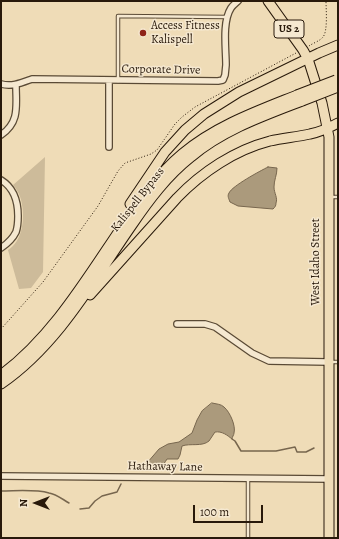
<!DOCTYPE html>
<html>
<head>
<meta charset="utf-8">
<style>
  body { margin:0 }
  #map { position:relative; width:339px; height:539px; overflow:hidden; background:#efdcb7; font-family:Alegreya,serif }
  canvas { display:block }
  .frame { position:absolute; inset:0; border:2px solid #28190a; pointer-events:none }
  .north { position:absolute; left:16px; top:483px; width:40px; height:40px; -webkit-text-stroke:3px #f5e8d0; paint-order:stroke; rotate:270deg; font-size:11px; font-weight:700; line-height:16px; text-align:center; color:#28190a }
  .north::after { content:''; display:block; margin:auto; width:14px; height:18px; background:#28190a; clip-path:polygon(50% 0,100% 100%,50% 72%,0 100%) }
  .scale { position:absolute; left:193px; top:505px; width:70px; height:18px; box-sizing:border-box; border:2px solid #28190a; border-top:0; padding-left:5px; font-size:12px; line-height:14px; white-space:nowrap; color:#28190a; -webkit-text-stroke:3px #f5e8d0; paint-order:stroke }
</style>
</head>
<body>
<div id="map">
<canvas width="339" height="539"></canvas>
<div class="frame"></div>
<div class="north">N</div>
<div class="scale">100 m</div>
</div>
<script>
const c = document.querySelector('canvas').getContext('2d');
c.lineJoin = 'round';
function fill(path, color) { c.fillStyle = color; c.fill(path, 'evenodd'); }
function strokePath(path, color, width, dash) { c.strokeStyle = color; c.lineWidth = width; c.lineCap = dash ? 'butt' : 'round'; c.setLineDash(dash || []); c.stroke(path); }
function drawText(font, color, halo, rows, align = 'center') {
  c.font = font + ' Alegreya,serif'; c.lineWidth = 3; c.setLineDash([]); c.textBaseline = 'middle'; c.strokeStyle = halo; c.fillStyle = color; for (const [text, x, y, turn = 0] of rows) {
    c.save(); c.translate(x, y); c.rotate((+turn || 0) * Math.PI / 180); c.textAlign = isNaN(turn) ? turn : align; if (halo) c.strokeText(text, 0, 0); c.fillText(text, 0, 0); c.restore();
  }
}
const green = new Path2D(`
  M45 157 43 272 31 288 19 289 8 250C22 242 25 219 22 205 21 197 18 191 13 185Z`);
const water = new Path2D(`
  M268 167 277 168C277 175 274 180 274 187 274 193 278 198 276 203 276 206 275 207 273 209L238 206 230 202C229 199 227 196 229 193 232 186 260 171 268 167Z
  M212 403C216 404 221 404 224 407 230 412 236 426 234 433 234 435 232 437 232 439 227 435 222 431 215 432 213 435 211 438 209 441 202 447 190 443 182 446L180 455 178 459H167C165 462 163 466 160 467 155 470 138 470 133 469L132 466 147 463 159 449 168 444 179 442 192 433 197 420 202 411Z`);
const stream = new Path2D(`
  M232 439 235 441 241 451H276L295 447 297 452H306L314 448
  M1 491C16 491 35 489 49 493 56 494 62 499 69 503
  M80 509 89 508 95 501 102 496 117 492 121 484`);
const path = new Path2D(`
  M309 46C313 43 320 41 323 37 328 31 326 9 326 1
  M1 329 43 282 98 206 118 171 125 163 151 154 157 150 175 124 182 117 195 107 296 53`);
const service = new Path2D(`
  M118 81V16L227 17
  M331 197H338
  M331 362H338
  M248 538V479`);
const minor = new Path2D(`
  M1 84C12 87 21 83 32 79L218 81 223 80 225 75 226 65C226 49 222 22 231 8 233 5 236 3 238 1
  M1 135C20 122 16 106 16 85
  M109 147V81
  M1 180C14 188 18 201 18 216 18 221 18 226 16 232 13 238 7 244 1 248
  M177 324H205L215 327 252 353 269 361 328 362
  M1 476 329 479`);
const trunk = new Path2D(`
  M268 1 303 50 308 59 322 103 329 137V538
  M130 204 165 152 185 130 204 114 239 92 319 53 338 45
  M90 295 177 198C202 172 235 150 270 141 283 138 297 137 310 134 320 132 329 128 338 123
  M1 375C52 337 85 281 121 228 139 202 157 175 182 154 215 126 257 111 297 95
  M1 384C58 345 93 281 132 225 149 200 167 176 191 157 223 130 263 116 302 101`);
const trunkBridge = new Path2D(`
  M297 95 336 80
  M302 101 338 87`);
const markers = [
  [143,33,4,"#8f2418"]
];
const shields = [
  [289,29,30]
];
const shieldNames = [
  ["US 2",289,29]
];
const poiNames = [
  ["Access Fitness",151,26],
  ["Kalispell",151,40]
];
const streetNames = [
  ["Corporate Drive",161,70,1],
  ["Kalispell Bypass",138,200,-52],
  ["West Idaho Street",316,262,-90],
  ["Hathaway Lane",165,467,1]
];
fill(green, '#cdbb9a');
fill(water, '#ab9a7c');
strokePath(water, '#77664e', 1);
strokePath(stream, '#77664e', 1.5);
strokePath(service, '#5a4a35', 4.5);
strokePath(minor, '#5a4a35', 8);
strokePath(trunk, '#28190a', 11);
strokePath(path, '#28190a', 1, [1, 2]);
strokePath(service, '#f5e8d0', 2.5);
strokePath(minor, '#f5e8d0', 5.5);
strokePath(trunk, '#efdcb7', 9);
strokePath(trunkBridge, '#28190a', 11, []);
strokePath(trunkBridge, '#efdcb7', 9);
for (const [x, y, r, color] of markers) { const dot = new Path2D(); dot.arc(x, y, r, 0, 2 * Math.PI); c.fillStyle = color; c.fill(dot); strokePath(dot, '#f5e8d0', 1.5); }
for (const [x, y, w] of shields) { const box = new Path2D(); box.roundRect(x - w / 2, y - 9, w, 18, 3); c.fillStyle = '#f5e8d0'; c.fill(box); strokePath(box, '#28190a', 1); }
drawText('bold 11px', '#28190a', null, shieldNames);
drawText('12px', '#28190a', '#f5e8d0', poiNames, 'left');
drawText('12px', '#28190a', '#f5e8d0', streetNames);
</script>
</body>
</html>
